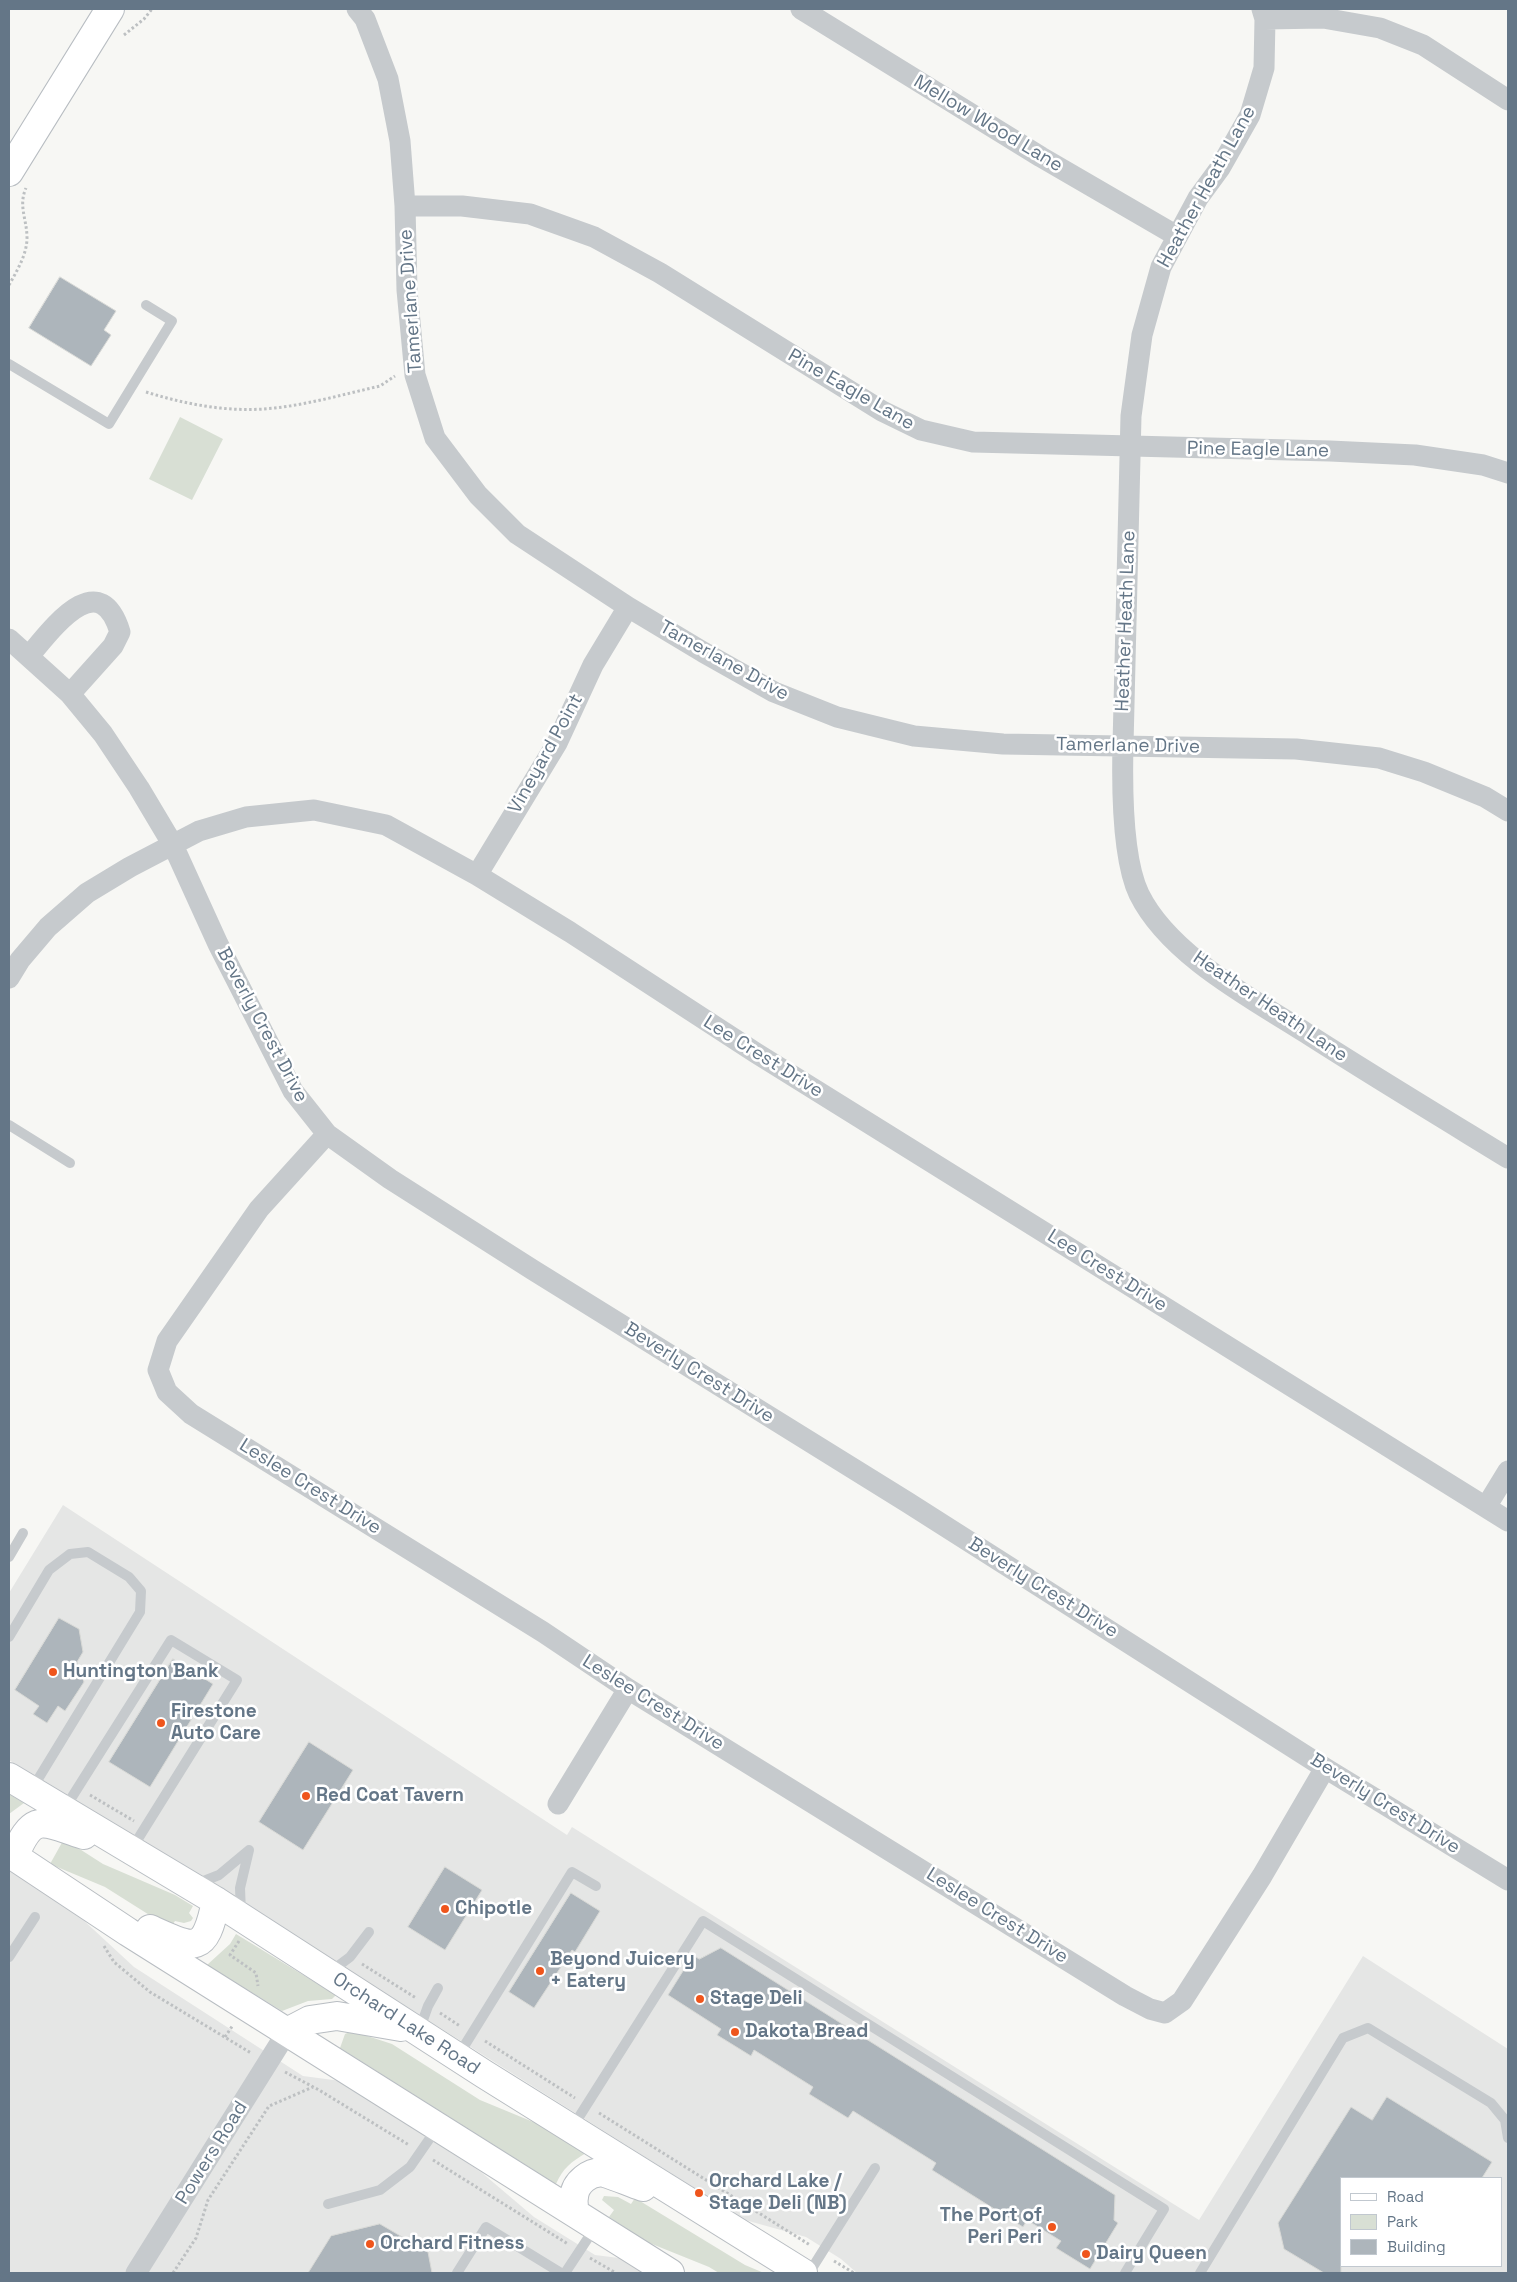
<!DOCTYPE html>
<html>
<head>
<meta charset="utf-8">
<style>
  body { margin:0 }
  #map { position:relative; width:1517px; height:2282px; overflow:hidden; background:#f7f7f4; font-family:"Space Grotesk",sans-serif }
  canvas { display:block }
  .frame { position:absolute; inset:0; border:10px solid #647687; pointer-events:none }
  .legend { position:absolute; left:1340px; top:2177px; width:162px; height:90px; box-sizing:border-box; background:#fff; border:1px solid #c1c8cf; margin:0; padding:6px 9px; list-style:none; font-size:15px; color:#647687 }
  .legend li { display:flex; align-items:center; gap:10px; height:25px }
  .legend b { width:25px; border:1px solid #c1c8cf }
</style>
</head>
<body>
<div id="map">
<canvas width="1517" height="2282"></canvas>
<div class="frame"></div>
<ul class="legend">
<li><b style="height:6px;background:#fff"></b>Road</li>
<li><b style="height:14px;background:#d8dfd4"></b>Park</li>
<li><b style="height:14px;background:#adb5bb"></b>Building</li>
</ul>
</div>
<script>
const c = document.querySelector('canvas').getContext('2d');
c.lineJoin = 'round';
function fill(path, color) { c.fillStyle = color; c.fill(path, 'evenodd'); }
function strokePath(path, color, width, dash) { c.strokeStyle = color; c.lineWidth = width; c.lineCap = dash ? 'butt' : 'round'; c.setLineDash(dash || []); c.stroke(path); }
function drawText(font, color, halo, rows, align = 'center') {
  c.font = font + ' "Space Grotesk",sans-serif'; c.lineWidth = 5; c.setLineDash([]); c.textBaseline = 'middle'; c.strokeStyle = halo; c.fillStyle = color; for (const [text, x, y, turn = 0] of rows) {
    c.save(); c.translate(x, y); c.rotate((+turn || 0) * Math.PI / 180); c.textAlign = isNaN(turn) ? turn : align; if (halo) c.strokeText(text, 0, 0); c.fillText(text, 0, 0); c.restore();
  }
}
const built = new Path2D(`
  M63 1505 567 1835 572 1827 1199 2220 1363 1956 1508 2049V2273H857L841 2259 806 2237 745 2220 261 1915 9 1760V1593ZM1341 2178H1501V2266H1341Z
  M9 1868 80 1917 134 1967 303 2076 341 2081 481 2172 534 2217 595 2255 619 2258 644 2273H9Z`);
const green = new Path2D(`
  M180 417 223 439 192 500 149 479Z
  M9 1794 24 1803 9 1814Z
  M64 1839 103 1864 175 1895 193 1906 189 1913 193 1918 191 1921 184 1923 175 1921 170 1928 105 1887 50 1864Z
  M236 1934 336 1995 332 1999 308 2001 282 2011 207 1965 230 1944Z
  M352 2031 392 2044 480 2100 543 2126 586 2153C571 2162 563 2168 556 2184L340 2048 345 2034Z
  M604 2196 618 2197 631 2204 635 2198 745 2265 764 2273H719L709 2267 647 2242 609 2217 614 2210 602 2200Z`);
const building = new Path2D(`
  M60 277 116 311 104 330 111 335 91 366 29 328Z
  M59 1618 79 1629 83 1652 77 1662 84 1682 65 1711 58 1706 47 1723 33 1714 39 1706 15 1690Z
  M173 1659 213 1684 150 1787 109 1762Z
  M309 1742 353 1770 303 1850 259 1822Z
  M445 1867 482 1890 445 1950 408 1927Z
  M571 1893 600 1911 575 1952 572 1950 534 2008 509 1992Z
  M721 1948 1115 2195 1114 2220 1118 2223 1090 2269 1056 2248 1061 2241 1027 2220 1023 2227 932 2170 936 2163 853 2111 848 2118 809 2094 813 2087 754 2050 751 2056 717 2035 721 2029 668 1995 693 1955 699 1959Z
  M1387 2097 1492 2162 1482 2178H1341V2273H1324L1284 2249 1278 2223 1351 2107 1372 2120Z
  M380 2224 428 2252 432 2273H308L331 2236Z`);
const path = new Path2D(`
  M124 35 144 19 152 9
  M9 285C17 271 27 254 27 238 27 219 18 206 26 188
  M146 392C188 405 231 413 275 408 310 404 345 394 380 386L395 376
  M90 1795 134 1821
  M239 1941 230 1955 256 1973 258 1986
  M104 1946 114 1962 150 1992 251 2053
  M362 1964 416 1998
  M440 2013 460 2026
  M225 2037 233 2025
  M485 2041 575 2098
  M285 2072 319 2090 409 2145
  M599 2113 810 2245
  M433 2160 568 2244
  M590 2258 616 2273
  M834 2261 854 2273
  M173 2273 196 2238 208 2200 269 2106 313 2087`);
const lane = new Path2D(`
  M9 364 109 424 172 321 146 305
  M9 1125 70 1163
  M9 1557 23 1533
  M9 1637 49 1570 70 1554 88 1552 129 1577 141 1591 140 1612 32 1789
  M65 1808 171 1640 237 1680 131 1850
  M196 1884 219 1875 249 1850
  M241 1913 240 1888 249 1850
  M9 1957 35 1917
  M330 1972 350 1957 369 1932
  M419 2031 428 2006 438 1988
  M458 2056 572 1872 596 1886
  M572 2128 703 1921 1164 2209 1125 2273
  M328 2204 380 2190 410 2167 437 2128
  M457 2273 486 2227 561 2273
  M565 2273 596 2226
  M809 2273 875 2168
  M1200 2273 1343 2038 1368 2028 1491 2103 1505 2120 1508 2138`);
const street = new Path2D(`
  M357 9 365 19 388 79 400 141 405 206 407 290 415 375 435 438 478 495 517 534 628 607 703 652 774 692 837 717 914 736 1003 744 1296 749 1379 758 1424 772 1485 797 1508 811
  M801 9 1041 157 1177 236
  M1262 9 1265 19 1264 68 1250 115 1220 168 1198 198 1161 267 1142 335 1131 416 1123 745C1122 786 1122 858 1139 894 1169 955 1251 998 1306 1033 1373 1076 1441 1117 1508 1158
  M1265 19 1323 18 1380 28 1423 45 1508 100
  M405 206H462L530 214 594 237 660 273 882 411 921 430 973 442 1330 451 1415 455 1483 465 1508 473
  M9 639 70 694 103 734 139 788 173 845 218 944 293 1091 327 1134 390 1179 533 1270 907 1502 1325 1768 1508 1880
  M29 656C52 629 99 564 120 632L113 646 70 694
  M477 875 557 743 593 665 628 607
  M9 978 20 960 48 927 87 893 130 867 199 831 246 817 314 810 386 825 477 875 570 932 756 1053 1508 1521
  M327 1134 259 1209 167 1341 158 1370 167 1392 191 1414 543 1632 628 1689 1125 1996 1150 2009 1165 2013 1182 2001 1262 1876 1325 1768
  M1486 1507 1508 1471
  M558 1804 628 1689
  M136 2273 287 2032`);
const secondary = new Path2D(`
  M9 172 110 9
  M9 1777 216 1901 484 2074 803 2273
  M9 1853 128 1932 670 2273
  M14 1857C34 1809 44 1823 84 1835
  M150 1929C194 1949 205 1956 216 1901
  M287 2032 310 2020 337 2016 401 2027
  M575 2213C574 2208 573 2202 574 2197 575 2183 590 2170 605 2173 618 2177 631 2183 643 2187`);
const markers = [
  [53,1672,5,"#ef551c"],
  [161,1723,5,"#ef551c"],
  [306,1796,5,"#ef551c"],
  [445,1909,5,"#ef551c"],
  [540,1971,5,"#ef551c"],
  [700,1999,5,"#ef551c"],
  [735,2032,5,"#ef551c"],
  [699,2193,5,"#ef551c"],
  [1052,2227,5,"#ef551c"],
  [370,2244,5,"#ef551c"],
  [1086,2254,5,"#ef551c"]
];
const streetNames = [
  ["Mellow Wood Lane",988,124,31],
  ["Heather Heath Lane",1207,187,-61],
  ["Tamerlane Drive",411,301,-94],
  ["Pine Eagle Lane",851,390,30],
  ["Pine Eagle Lane",1258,450,1],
  ["Heather Heath Lane",1126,621,-88],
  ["Tamerlane Drive",724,661,29],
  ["Tamerlane Drive",1128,746,1],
  ["Vineyard Point",546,754,-61],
  ["Heather Heath Lane",1270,1007,34],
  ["Beverly Crest Drive",262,1025,62],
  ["Lee Crest Drive",763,1057,32],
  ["Lee Crest Drive",1107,1271,32],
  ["Beverly Crest Drive",699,1373,32],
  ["Leslee Crest Drive",310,1487,32],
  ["Beverly Crest Drive",1043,1588,32],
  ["Leslee Crest Drive",653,1703,32],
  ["Beverly Crest Drive",1385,1804,32],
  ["Leslee Crest Drive",997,1916,32],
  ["Orchard Lake Road",406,2024,33],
  ["Powers Road",212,2153,-58]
];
const poiNames = [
  ["Huntington Bank",63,1672],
  ["Firestone",171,1712],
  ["Auto Care",171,1734],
  ["Red Coat Tavern",316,1796],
  ["Chipotle",455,1909],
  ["Beyond Juicery",550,1960],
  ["+ Eatery",550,1982],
  ["Stage Deli",710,1999],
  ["Dakota Bread",745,2032],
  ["Orchard Lake /",709,2182],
  ["Stage Deli (NB)",709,2204],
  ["The Port of",1042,2216,"right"],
  ["Peri Peri",1042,2238,"right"],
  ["Orchard Fitness",380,2244],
  ["Dairy Queen",1096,2254]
];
fill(built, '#e5e6e5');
fill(green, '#d8dfd4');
fill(building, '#adb5bb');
strokePath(building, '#d8d9d6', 1);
strokePath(secondary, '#b8bdc2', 30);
strokePath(path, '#bdc0c2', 3, [2.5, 2.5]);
strokePath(lane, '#c6cacd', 10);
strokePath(street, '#c6cacd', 21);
strokePath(secondary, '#fff', 28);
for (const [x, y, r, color] of markers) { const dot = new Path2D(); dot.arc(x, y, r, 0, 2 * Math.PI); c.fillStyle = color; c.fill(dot); strokePath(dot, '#fff', 2); }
drawText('19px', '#647687', '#fff', streetNames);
drawText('bold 19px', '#647687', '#fff', poiNames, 'left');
</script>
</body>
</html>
